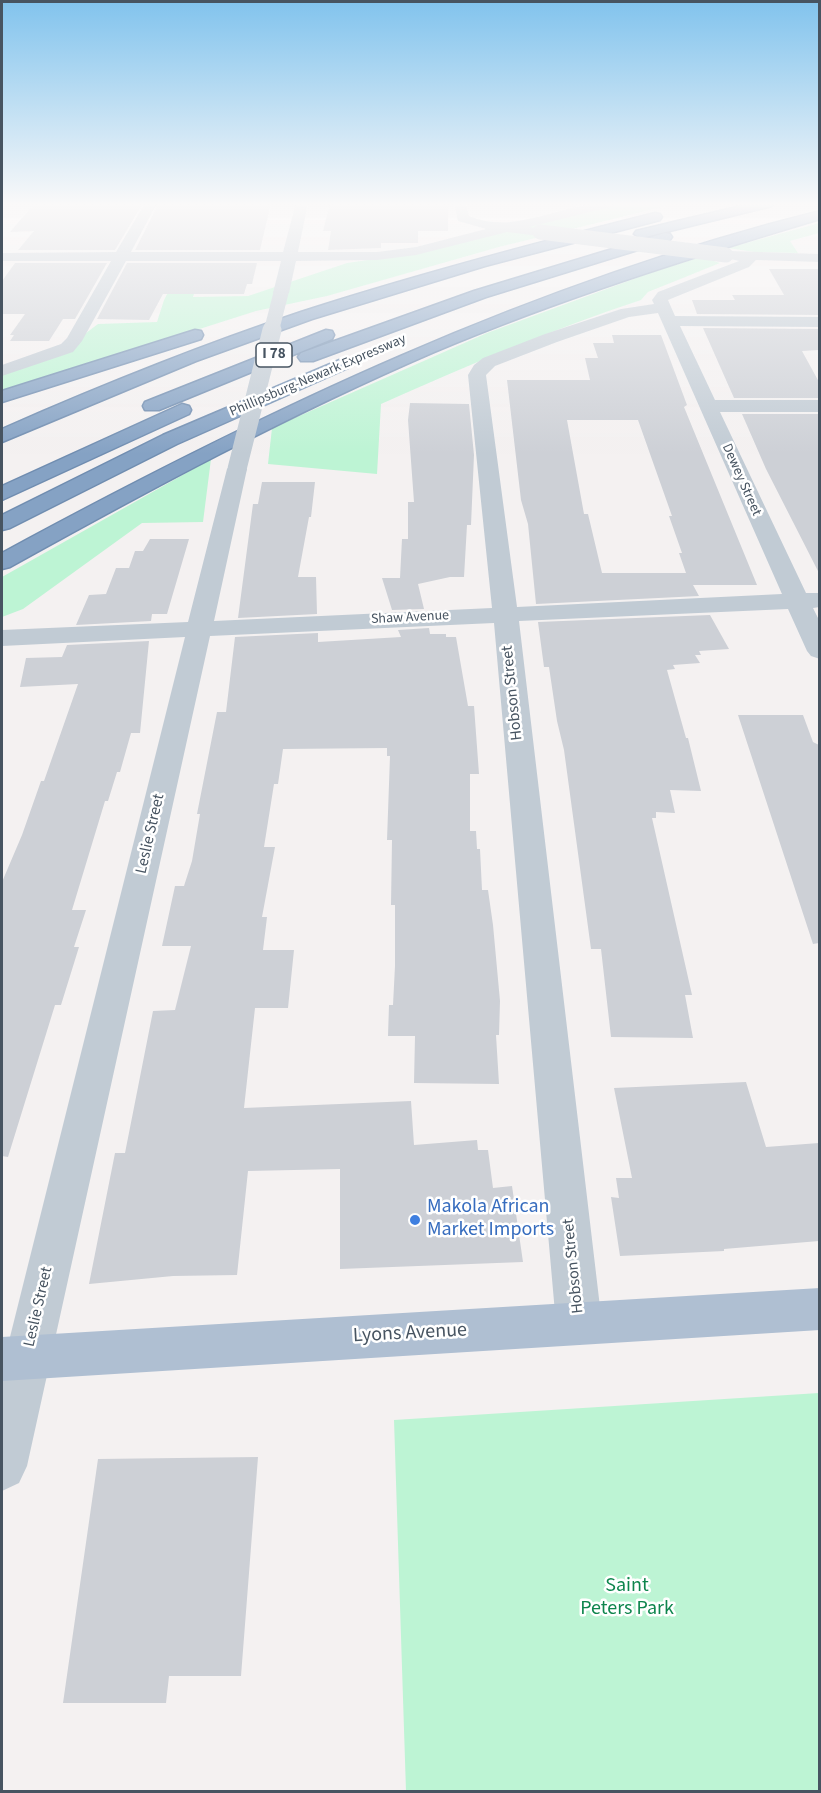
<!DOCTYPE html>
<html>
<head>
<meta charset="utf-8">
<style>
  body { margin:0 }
  #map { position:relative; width:821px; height:1793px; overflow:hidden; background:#f4f1f1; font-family:"Source Sans 3",sans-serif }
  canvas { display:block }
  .frame { position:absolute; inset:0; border:3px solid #475461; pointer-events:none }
</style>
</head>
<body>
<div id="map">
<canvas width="821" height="1793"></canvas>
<div class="frame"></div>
</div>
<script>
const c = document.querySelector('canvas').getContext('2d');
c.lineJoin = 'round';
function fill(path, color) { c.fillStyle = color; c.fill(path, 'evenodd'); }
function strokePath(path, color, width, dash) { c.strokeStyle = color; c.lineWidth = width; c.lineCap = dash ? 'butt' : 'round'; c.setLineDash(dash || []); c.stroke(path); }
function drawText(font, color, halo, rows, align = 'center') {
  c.font = font + ' "Source Sans 3",sans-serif'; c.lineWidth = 5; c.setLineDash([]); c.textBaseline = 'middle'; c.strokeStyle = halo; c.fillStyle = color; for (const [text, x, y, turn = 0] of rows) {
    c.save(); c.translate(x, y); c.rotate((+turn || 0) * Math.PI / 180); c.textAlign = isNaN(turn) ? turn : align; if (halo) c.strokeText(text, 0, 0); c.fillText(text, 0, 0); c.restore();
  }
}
const green = new Path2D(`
  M616 203H678L499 247 327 296 256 311 2 392V371L66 348 98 324 157 322 164 300 174 281 198 280 193 297 248 296 347 263 422 252Z
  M819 223V233L790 241 798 253 754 252 728 248Z
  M701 257 720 263 648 292 641 300C552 329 467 366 381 404L377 474 268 464 272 428 487 333 650 273Z
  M211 459 203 522 142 523 23 609 2 617V577Z
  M819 1393V1791H406L394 1420Z`);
const building = new Path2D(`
  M35 203H143L115 250H18L34 231 10 232Z
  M159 203H271L260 250H135Z
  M330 203H448V231H418V243H381V248L328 250 331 231H323Z
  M15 263H107L75 319H63L49 341H10L14 335H10L25 314H2V281Z
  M127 263H257L252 284H247L244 294H163L149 320 97 319Z
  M769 269H819V315L697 314 692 300H735L732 295H784Z
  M703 328 819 329V350L802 351 819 382V398H734Z
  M612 335H661L687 405 684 407 757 585H693L699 596 536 604 528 524 521 500 507 380H590L585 358H598L593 343H614ZM567 420H638L672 516H669L682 553H679L686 573H602L588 514H584Z
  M410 403 469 404 474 455 471 525H467L464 577H450L418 584 424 609 392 610 382 578H400L402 539H408V502H414L408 420Z
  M742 414H819V573L766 469Z
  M262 482H315L311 517H309L298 577H316L317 614 238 618 253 504H258Z
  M150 539H189L167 614H152L151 621 76 625 89 595 106 594 116 568H129L135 551H143Z
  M710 615 729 649 699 651 701 655H695L700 663 673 665 675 669 667 670 686 738H688L701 791 670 790 675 813 656 812V818H652L692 995H685L693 1038 611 1037 601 949H591L564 750 557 721 549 667H544L538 622Z
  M429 628 430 634H446V637H456L468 706H474L479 774H470V831H476L477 849H480L482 890H488L493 925 500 1001 499 1035H496L499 1084 414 1083 415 1036H388L389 1005H393L395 966V905H391L392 840H387L390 756H387V748L283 749 278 784H274L264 847H275L262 917H267L263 950H294L288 1008H255L244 1108 411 1101 414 1145 477 1140 478 1150H488L493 1188 512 1186 523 1262 340 1269V1169L248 1171 237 1275 173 1276 89 1284 115 1153H125L153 1011 175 1010 191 946H162L175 886H184L192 861 200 814H197L217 712H226L235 637 318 633V642L401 637 398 630Z
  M149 641 140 733H131L120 772H117L108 801H105L72 910H86L74 947H79L61 1005H55L8 1157 2 1156V882L22 835 41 781H44L78 684 20 687 26 658 62 657 67 645Z
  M738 715H803L813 742 819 745V943L813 944Z
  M746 1082 766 1147 819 1143V1241L724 1249V1251L620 1256 611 1197 619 1198 616 1178H632L614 1088Z
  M258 1457 241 1676H169L166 1703H63L98 1459Z`);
const minor = new Path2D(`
  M145 203H157L131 252H283L296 203H308L298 252H377L416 247 486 229 458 221 454 203H466L469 216C518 237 566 199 615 203L614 206 529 227 545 229 547 232 545 235 540 236 507 232 416 255 377 260 296 261 289 293 281 298 273 293 281 261H126L82 341 73 352 2 376V365L61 344 67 338 111 261H2V253L116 252Z
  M731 251 820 254V262L756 260 749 267 668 300 675 316 820 317V327L680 326 715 400H820V412H720L806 593H820V607L813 608 820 622V659L811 656 807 651 788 609 519 621 602 1324 595 1339 579 1345 563 1339 556 1324 494 623 210 636 27 1466 19 1483 2 1491V1369L185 637 2 646V630L188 622 227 469 230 465 237 463 244 465 247 469 214 621 492 608 468 375 474 365 483 358 545 334 621 309 654 304 652 300 658 292 739 261 726 258 724 255 726 252ZM658 313 782 594 517 607 486 375 495 366 557 342 629 317Z`);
const major = new Path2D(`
  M820 1288V1330L2 1381V1337Z`);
const highway = new Path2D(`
  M753 203H773L772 206 641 238 634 234 636 231Z
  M820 211V219C689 258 560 299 434 352 288 415 149 490 10 567L2 569V553C264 411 529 284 820 211Z
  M655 213 660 214 662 217 660 220 485 266 312 319 196 361 2 442V429C100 386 199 346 301 312 418 274 536 243 655 213Z
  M665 233 670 234 672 237 670 240 486 297 313 361H301L298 357 301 353 474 291Z
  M195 330 201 331 203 335 201 339 2 402V391Z
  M326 330 332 331 334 335 332 339 159 410H145L143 406 145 402Z
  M342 359 348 360 351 364 348 368 177 444 10 528 2 530V515L163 435Z
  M182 404 189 406 191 410 189 414 2 500V486Z`);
const minorBridgeFar1 = new Path2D(`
  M540 232 726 255
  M271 332 281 293`);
const minorBridge = new Path2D(`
  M237 469 272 330`);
const markers = [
  [415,1220,6,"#3f7fe0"]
];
const farStreetnames = [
  ["Phillipsburg-Newark Expressway",318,376,-23],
  ["Dewey Street",741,480,66],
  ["Shaw Avenue",410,618,-3]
];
const shields = [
  [274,355,36]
];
const shieldNames = [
  ["I 78",274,355]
];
const streetNames = [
  ["Hobson Street",513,693,-96],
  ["Leslie Street",151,834,-77],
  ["Hobson Street",574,1266,-96],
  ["Leslie Street",39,1307,-77]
];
const nearShopnames = [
  ["Makola African",427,1208],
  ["Market Imports",427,1231]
];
const nearStreetnames = [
  ["Lyons Avenue",410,1334,-3]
];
const nearParknames = [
  ["Saint",627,1587],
  ["Peters Park",627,1610]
];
fill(green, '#bdf4d4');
fill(building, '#cdd0d6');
strokePath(highway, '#708db0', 3);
fill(minor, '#c1cbd4');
fill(major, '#afbfd2');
fill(highway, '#85a2c4');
strokePath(minorBridgeFar1, '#c1cbd4', 15);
strokePath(minorBridge, '#c1cbd4', 19);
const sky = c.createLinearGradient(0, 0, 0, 454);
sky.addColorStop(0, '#81c3ed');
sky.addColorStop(0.45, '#faf9f9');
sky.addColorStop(1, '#faf9f900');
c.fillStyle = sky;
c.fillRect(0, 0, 821, 454);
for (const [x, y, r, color] of markers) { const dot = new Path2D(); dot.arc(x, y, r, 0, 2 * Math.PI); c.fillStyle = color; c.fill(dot); strokePath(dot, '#fff', 2); }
drawText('14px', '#475461', '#fff', farStreetnames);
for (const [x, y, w] of shields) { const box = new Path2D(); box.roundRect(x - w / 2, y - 12, w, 24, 4.5); c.fillStyle = '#fff'; c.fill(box); strokePath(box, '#475461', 1.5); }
drawText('bold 15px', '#475461', null, shieldNames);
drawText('16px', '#475461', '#fff', streetNames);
drawText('20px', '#366cbe', '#fff', nearShopnames, 'left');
drawText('20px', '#475461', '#fff', nearStreetnames);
drawText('20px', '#0e854d', '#fff', nearParknames);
</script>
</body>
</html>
